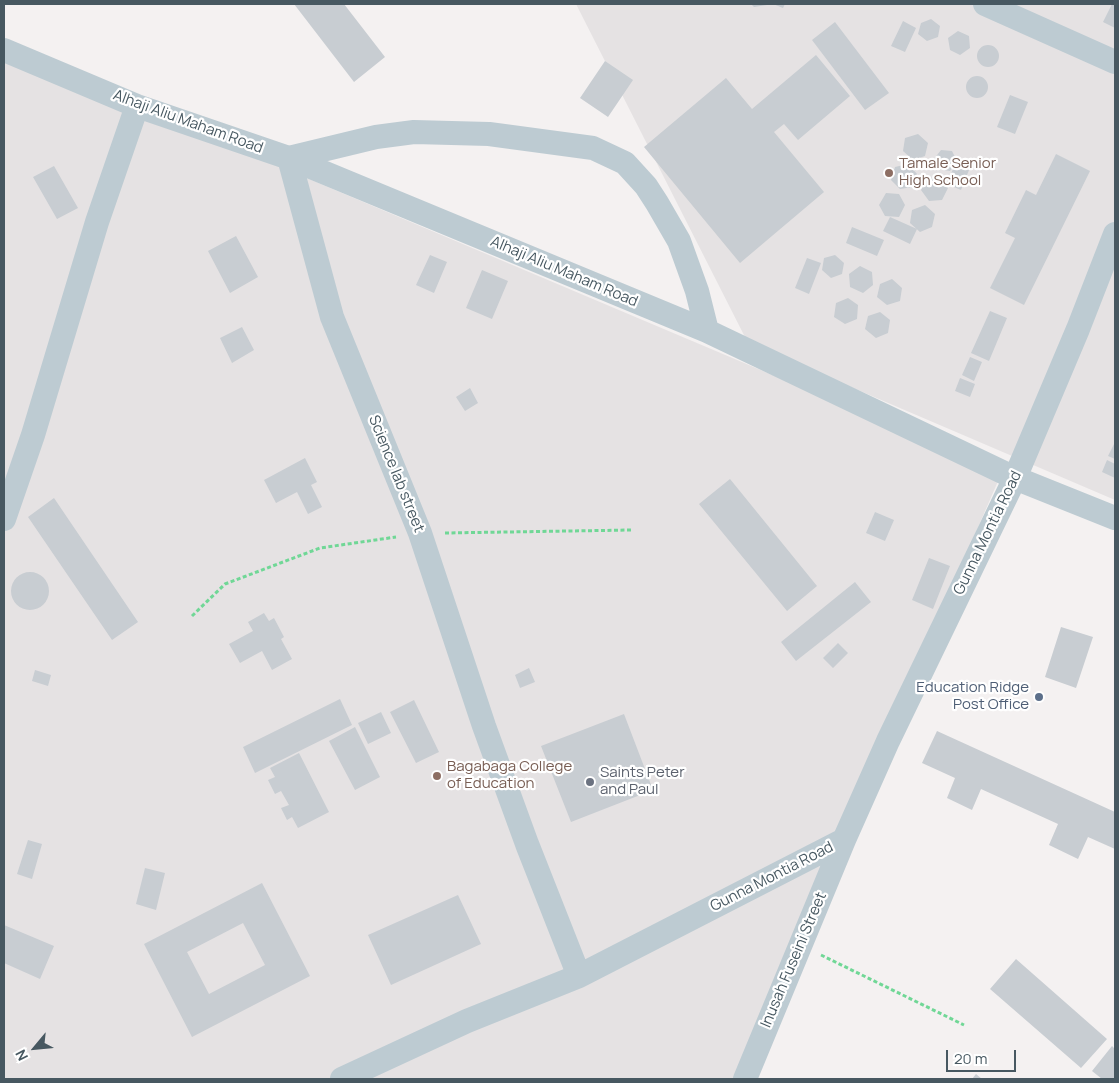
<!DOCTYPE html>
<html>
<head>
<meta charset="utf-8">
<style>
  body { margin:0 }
  #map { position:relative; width:1119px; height:1083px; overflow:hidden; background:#f4f1f1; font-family:Manrope,sans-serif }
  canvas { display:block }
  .frame { position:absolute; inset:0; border:5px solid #475861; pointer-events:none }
  .north { position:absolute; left:10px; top:1023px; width:50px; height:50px; -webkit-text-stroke:4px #fff; paint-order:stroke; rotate:242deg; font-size:14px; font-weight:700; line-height:20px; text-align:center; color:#475861 }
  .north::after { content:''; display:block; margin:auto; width:18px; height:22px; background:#475861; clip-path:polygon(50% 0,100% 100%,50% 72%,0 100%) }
  .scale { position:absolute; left:946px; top:1050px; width:70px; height:22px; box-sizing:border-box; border:2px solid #475861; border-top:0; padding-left:6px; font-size:15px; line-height:18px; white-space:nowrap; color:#475861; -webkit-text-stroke:4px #fff; paint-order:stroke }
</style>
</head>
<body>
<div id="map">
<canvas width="1119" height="1083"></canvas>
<div class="frame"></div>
<div class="north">N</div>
<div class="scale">20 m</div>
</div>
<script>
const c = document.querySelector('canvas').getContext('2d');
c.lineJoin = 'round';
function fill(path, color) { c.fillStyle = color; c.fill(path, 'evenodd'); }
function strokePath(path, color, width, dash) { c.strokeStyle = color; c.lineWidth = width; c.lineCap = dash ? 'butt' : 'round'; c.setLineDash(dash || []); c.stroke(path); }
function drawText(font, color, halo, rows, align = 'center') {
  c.font = font + ' Manrope,sans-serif'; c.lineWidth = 4.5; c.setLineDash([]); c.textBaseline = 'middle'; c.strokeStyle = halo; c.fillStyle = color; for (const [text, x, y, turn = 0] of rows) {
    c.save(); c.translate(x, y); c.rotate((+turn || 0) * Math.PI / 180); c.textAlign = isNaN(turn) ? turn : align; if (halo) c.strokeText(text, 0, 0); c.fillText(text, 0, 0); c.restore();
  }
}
const education = new Path2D(`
  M576 4H1115V500L748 343Z
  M4 50 1002 472 738 1079H4Z`);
const building = new Path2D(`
  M294 4H344L385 57 354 82Z
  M751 4H767V5L754 7Z
  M773 4H785L783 8Z
  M1112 4H1115V28L1103 22Z
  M931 19 940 26 938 37 927 41 918 34 921 23Z
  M903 21 916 28 905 52 891 46Z
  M835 22 889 93 865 110 812 40Z
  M958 31 969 36 970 48 960 55 950 50 948 38Z
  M977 56a11 11 0 1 1 22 0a11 11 0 1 1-22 0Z
  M816 55 850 96 798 140 784 124 774 132 824 192 740 263 644 147 726 78 752 109Z
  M605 61 633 80 608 117 580 98Z
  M966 87a11 11 0 1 1 22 0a11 11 0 1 1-22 0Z
  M1010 95 1028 102 1015 134 997 127Z
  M918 134 928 143 925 156 913 160 903 151 905 138Z
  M941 150 952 151 957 161 950 171 938 169 934 159Z
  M1056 154 1090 171 1024 305 990 288 1015 238 1005 233 1026 190 1036 195Z
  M908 164 917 174 913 187 900 189 891 180 895 167Z
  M955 164 969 170 961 190 947 184Z
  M54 166 78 208 57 219 33 177Z
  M940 177 948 188 942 200 929 201 921 190 927 178Z
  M886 193 899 194 905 205 899 217 885 216 879 205Z
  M925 205 935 214 932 227 920 232 910 223 912 210Z
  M890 217 917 229 910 244 883 231Z
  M852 227 884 240 877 256 846 243Z
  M236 236 258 277 230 293 208 251Z
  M430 255 447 262 434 293 416 285Z
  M835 255 844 263 842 274 831 278 822 270 824 258Z
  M807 258 821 263 809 294 795 288Z
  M860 266 872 272 873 285 863 293 850 287 849 274Z
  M482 270 508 281 492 319 466 308Z
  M892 279 902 288 900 301 887 305 877 297 880 284Z
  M848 298 858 305 857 319 845 324 834 317 836 303Z
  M990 311 1007 318 989 361 971 353Z
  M880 312 890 320 888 333 876 338 865 329 868 316Z
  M242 327 254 350 232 363 220 338Z
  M970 357 982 362 974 381 962 375Z
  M960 378 975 384 970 397 955 391Z
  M470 388 478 403 465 411 456 397Z
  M1114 444 1115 445V459L1108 456Z
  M305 458 317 482 311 485 322 507 308 514 297 492 276 503 264 480Z
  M1107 460 1115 464V478L1102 472Z
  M730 479 817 586 787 611 699 504Z
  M54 498 138 622 112 640 28 517Z
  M875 512 894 520 885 541 866 533Z
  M929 558 950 566 933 609 912 600Z
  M11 591a19 19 0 1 1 38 0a19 19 0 1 1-38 0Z
  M855 582 871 602 796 661 781 642Z
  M264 613 269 621 274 618 284 637 281 639 292 659 272 670 262 651 240 663 229 644 253 631 248 622Z
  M1061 627 1093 637 1076 688 1045 677Z
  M838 643 848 653 833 668 823 658Z
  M529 668 535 682 520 688 515 675Z
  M35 670 51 675 48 686 32 681Z
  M340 699 352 725 255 773 243 747Z
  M414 700 439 752 416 763 390 712Z
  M381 712 391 733 368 744 358 723Z
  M624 714 653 790 571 822 541 746Z
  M355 727 380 777 355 790 329 741Z
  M937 731 1115 812V849L1088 837 1078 859 1049 845 1058 824 981 789 972 810 947 798 955 778 922 763Z
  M299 753 329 812 298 828 292 817 287 820 281 808 289 805 281 791 275 794 268 780 275 777 270 768Z
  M28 840 42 844 32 879 17 874Z
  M145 868 165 873 156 910 136 904Z
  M262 883 310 976 192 1037 144 944ZM243 923 265 965 209 994 187 952Z
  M458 895 481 944 391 985 368 935Z
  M4 925 54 946 40 979 4 963Z
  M1016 959 1107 1039 1081 1068 990 989Z
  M1112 1046 1115 1049V1079H1102L1092 1071Z
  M976 1074 982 1079H972Z`);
const path = new Path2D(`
  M445 533 632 530
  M192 616 225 584 320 548 396 537
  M821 955 964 1025`);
const minor = new Path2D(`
  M985 4 1115 62
  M4 50 137 106 289 158 707 331 1015 478 1115 518
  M4 519 33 435 97 222 137 106
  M579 976 527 844 484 726 420 533 332 317 289 158 376 137 414 132 489 134 593 148 625 163 646 186 657 203 679 241 697 291 707 331
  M342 1079 467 1021 579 976 844 840
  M745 1079 844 840 888 741 1015 478 1078 329 1115 234`);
const markers = [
  [889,173,5,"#8d6e63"],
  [1039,697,5,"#5c6f8a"],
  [437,776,5,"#8d6e63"],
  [590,782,5,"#6b7280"]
];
const streetNames = [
  ["Alhaji Aliu Maham Road",188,122,20],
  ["Alhaji Aliu Maham Road",564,272,23],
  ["Science lab street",396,474,68],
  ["Gunna Montia Road",988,533,-64],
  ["Gunna Montia Road",772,877,-27],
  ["Inusah Fuseini Street",794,960,-67]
];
const educationNames = [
  ["Tamale Senior",899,164],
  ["High School",899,181],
  ["Bagabaga College",447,767],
  ["of Education",447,784]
];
const serviceNames = [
  ["Education Ridge",1029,688],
  ["Post Office",1029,705]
];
const worshipNames = [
  ["Saints Peter",600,773],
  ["and Paul",600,790]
];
fill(education, '#e5e2e3');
fill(building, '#c8cdd2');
strokePath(path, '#70d796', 3, [4, 2.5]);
strokePath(minor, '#bdcbd2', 24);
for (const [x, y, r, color] of markers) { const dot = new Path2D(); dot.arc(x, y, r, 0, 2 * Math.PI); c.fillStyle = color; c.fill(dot); strokePath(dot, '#fff', 2); }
drawText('15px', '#475861', '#fff', streetNames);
drawText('15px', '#785e54', '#fff', educationNames, 'left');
drawText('15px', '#4e5e75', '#fff', serviceNames, 'right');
drawText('15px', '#5b616d', '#fff', worshipNames, 'left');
</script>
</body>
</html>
